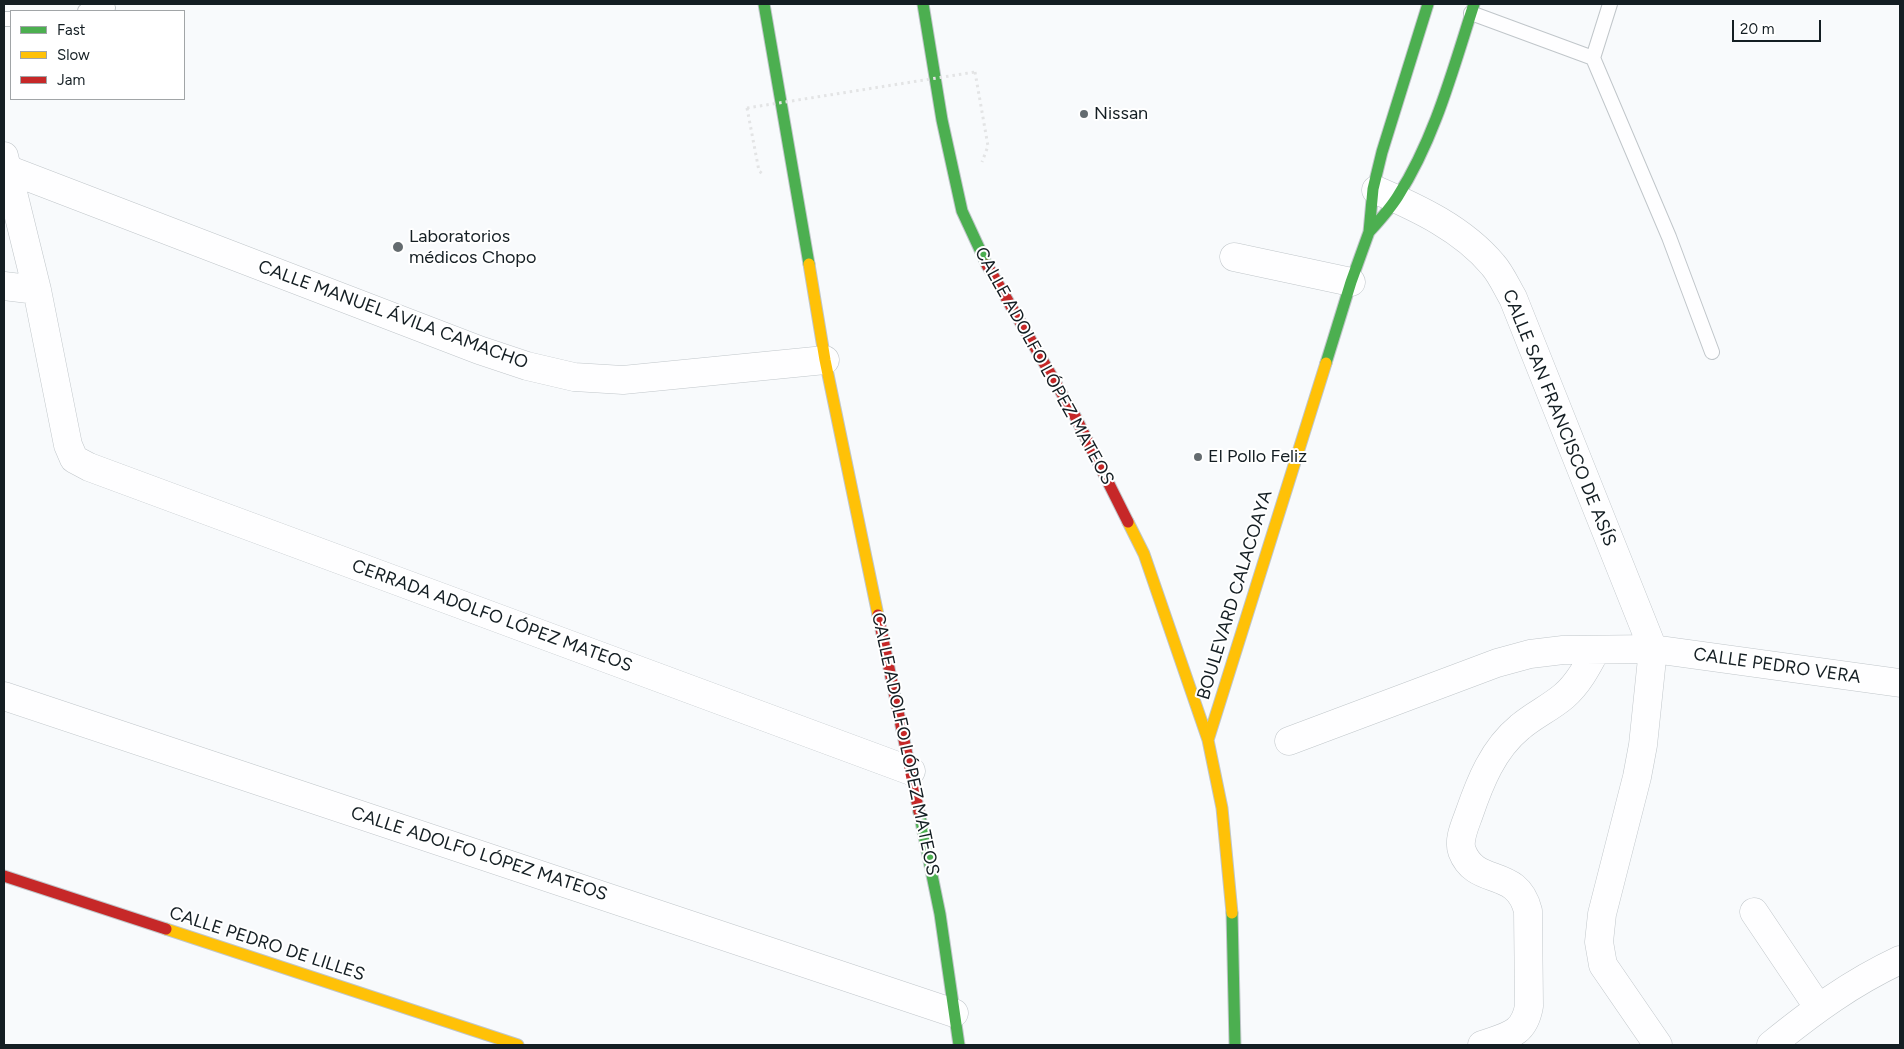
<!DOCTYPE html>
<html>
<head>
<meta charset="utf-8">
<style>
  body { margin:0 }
  #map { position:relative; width:1904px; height:1049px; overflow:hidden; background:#f8fafc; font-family:Figtree,sans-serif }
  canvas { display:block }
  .frame { position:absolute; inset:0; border:5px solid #141e23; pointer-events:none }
  .legend { position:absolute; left:10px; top:10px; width:175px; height:90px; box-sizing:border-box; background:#fff; border:1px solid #a1a5a7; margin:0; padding:6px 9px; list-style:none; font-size:15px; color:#141e23 }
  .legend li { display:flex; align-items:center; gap:10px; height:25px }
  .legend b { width:25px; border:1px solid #a1a5a7 }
  .scale { position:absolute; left:1732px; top:20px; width:89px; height:22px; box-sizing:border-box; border:2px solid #141e23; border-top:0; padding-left:6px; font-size:15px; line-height:18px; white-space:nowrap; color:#141e23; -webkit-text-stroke:4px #fff; paint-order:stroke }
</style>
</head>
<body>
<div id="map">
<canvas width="1904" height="1049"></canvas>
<div class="frame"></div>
<ul class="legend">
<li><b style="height:6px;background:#4caf50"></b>Fast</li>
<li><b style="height:6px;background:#ffc107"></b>Slow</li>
<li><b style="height:6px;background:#c62828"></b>Jam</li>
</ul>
<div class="scale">20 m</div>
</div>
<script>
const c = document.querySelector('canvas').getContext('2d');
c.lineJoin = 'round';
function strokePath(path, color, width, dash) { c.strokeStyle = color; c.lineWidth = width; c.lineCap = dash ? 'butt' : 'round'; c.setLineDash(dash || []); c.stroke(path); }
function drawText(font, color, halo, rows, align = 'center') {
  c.font = font + ' Figtree,sans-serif'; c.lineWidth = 4; c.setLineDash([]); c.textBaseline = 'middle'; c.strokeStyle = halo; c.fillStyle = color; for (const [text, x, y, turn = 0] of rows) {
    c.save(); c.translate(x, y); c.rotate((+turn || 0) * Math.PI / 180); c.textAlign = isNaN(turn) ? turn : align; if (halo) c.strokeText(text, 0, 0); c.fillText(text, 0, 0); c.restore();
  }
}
const path = new Path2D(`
  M975 72 988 146 982 162
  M747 108 759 171 764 175`);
const lane = new Path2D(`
  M85 11 108 8
  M1471 13 1593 58 1669 237 1712 352
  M4 19H11
  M1593 58 1610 4`);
const street = new Path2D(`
  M4 156 37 290 68 445 74 459 89 467 911 771
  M7 169 479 350 527 366 574 377 623 380 825 360
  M1376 190C1418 208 1463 229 1493 265 1501 274 1507 288 1513 298L1653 649 1643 745 1637 777 1602 914 1599 942 1603 965 1658 1045
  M1234 257 1351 282
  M4 286 37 290
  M4 696 954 1013
  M1289 741 1497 663 1530 654 1563 650 1653 649 1900 683
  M1754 912 1818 1007
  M1482 1045C1507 1036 1524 1035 1529 1006L1528 911C1517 866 1476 888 1462 851 1458 840 1465 825 1469 814 1480 782 1493 749 1520 727 1534 715 1550 708 1564 696 1578 684 1587 667 1596 650
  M1771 1045C1813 1011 1851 983 1900 960`);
const fast = new Path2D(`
  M764 4 809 264
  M923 4 942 120 962 211 987 265
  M1369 232C1379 221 1390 209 1398 196 1435 138 1453 69 1474 4
  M1326 363 1351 282 1369 232 1373 189 1382 152 1428 4
  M919 812 940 914 959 1045
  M1232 913 1235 1045`);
const slow = new Path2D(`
  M809 264 825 360 878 615
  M1128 522 1144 554 1208 740 1222 808 1232 913
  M1208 740 1326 363
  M166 929 518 1045`);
const jam = new Path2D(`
  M987 265 1075 416 1128 522
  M878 615 919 812
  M4 876 166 929`);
const pathBridge = new Path2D(`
  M747 108 975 72`);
const markers = [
  [1084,114,5,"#646b6f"],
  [398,247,6,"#646b6f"],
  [1198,457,5,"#646b6f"]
];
const poiNames = [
  ["Nissan",1094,114],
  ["Laboratorios",409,237],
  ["médicos Chopo",409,258],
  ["El Pollo Feliz",1208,457]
];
const streetNames = [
  ["CALLE MANUEL ÁVILA CAMACHO",393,315,20],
  ["CALLE ADOLFO LÓPEZ MATEOS",1044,366,61],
  ["CALLE SAN FRANCISCO DE ASÍS",1559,418,68],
  ["BOULEVARD CALACOAYA",1235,595,-73],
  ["CERRADA ADOLFO LÓPEZ MATEOS",492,616,20],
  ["CALLE PEDRO VERA",1777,666,8],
  ["CALLE ADOLFO LÓPEZ MATEOS",905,744,78],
  ["CALLE ADOLFO LÓPEZ MATEOS",479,854,18],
  ["CALLE PEDRO DE LILLES",267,944,18]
];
strokePath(lane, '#c0c6ca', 16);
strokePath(street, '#c0c6ca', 29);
strokePath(fast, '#c0c6ca', 13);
strokePath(slow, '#c0c6ca', 13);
strokePath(jam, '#c0c6ca', 13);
strokePath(path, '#e3e4e5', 3, [2.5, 4]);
strokePath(lane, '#fefeff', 14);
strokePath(street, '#fefeff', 28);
strokePath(fast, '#4caf50', 11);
strokePath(slow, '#ffc107', 11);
strokePath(jam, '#c62828', 11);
strokePath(pathBridge, '#e3e4e5', 3, [2.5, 4]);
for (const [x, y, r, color] of markers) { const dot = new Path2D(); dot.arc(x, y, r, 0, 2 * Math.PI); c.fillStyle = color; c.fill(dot); strokePath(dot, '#fff', 2); }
drawText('18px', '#141e23', '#fff', poiNames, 'left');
drawText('18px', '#141e23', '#fff', streetNames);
</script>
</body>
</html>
